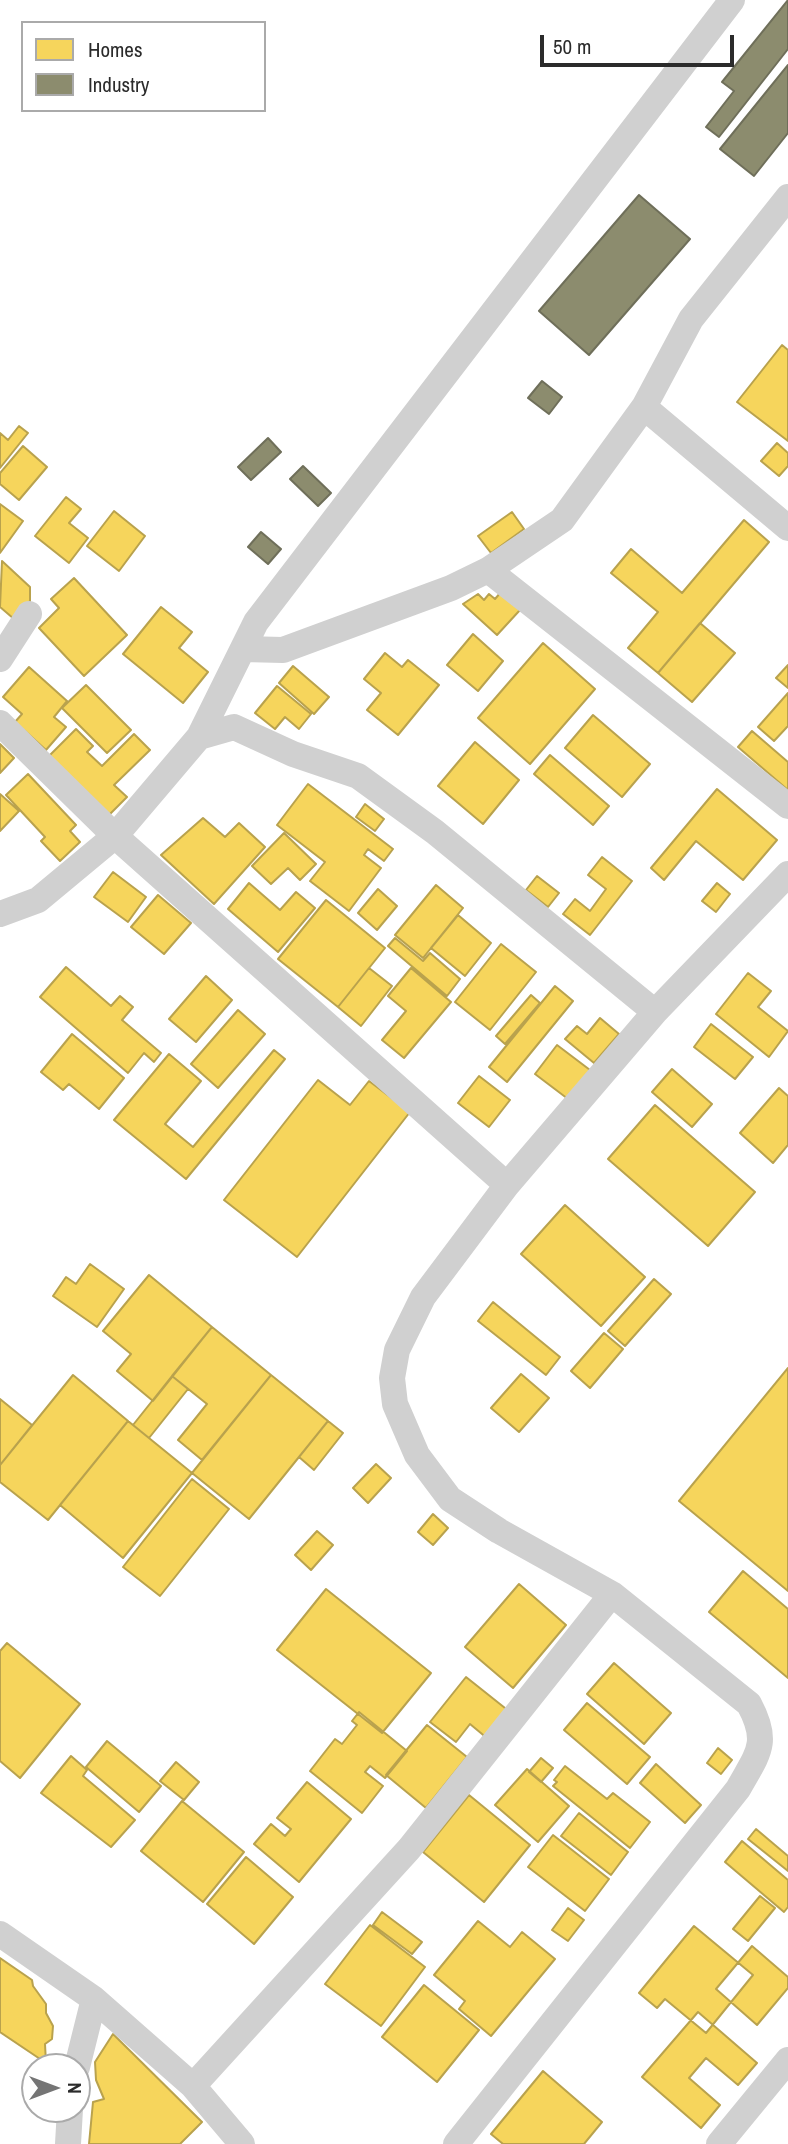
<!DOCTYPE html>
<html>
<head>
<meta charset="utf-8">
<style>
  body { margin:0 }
  #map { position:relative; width:788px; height:2144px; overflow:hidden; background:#fff; font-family:"Archivo Narrow",sans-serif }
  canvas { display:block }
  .legend { position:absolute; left:21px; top:21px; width:245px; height:91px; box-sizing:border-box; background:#fff; border:2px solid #aaa; margin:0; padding:9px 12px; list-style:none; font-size:21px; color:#2b2b2b }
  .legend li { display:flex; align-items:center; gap:14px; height:35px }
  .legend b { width:35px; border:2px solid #aaa }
  .north { position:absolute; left:21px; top:2053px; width:70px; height:70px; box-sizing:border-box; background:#fff; border:2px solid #aaa; border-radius:50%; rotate:90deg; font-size:19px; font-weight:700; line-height:28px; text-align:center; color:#2b2b2b }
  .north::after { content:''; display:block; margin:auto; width:24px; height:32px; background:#757575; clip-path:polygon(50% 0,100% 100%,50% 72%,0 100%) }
  .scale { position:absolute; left:540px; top:35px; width:194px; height:32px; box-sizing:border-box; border:4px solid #2b2b2b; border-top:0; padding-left:9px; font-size:21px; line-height:24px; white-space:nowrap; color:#2b2b2b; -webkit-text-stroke:5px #fff; paint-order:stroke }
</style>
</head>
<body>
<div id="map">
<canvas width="788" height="2144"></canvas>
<ul class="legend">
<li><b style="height:19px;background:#f6d55c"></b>Homes</li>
<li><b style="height:19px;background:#8c8c6e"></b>Industry</li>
</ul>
<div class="north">N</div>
<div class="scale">50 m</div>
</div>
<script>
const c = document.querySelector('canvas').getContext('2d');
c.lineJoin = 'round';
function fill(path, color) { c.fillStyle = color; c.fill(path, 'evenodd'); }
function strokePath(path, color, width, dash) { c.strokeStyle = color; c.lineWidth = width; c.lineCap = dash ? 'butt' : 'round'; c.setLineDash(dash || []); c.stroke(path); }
const homes = new Path2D(`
  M782 345 788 350V441L737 402Z
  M19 426 28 433 0 468V433L8 440Z
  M777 443 788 453V466L779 476 761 461Z
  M23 446 47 467 19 500 0 484V473Z
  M66 497 81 509 69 523 88 538 69 563 35 536Z
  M0 504 23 521 0 553Z
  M114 511 145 536 119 571 87 546Z
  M512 512 524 529 491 553 478 536Z
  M744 520 769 542 658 673 628 648 658 612 611 573 631 549 682 593Z
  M2 561 30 587V601L14 619 0 607Z
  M74 578 127 635 84 676 39 628 59 608 51 599Z
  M501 592 520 610 497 635 463 604 478 594 484 600 489 594 495 599Z
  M161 607 192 632 179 648 208 672 183 703 123 654Z
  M700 623 735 653 692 702 658 673Z
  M473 634 503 661 478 691 447 665Z
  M543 643 595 689 530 764 478 718Z
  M385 653 402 667 408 660 439 685 398 735 367 710 381 693 364 679Z
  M788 665V688L776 678Z
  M293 666 329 697 314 714 279 683Z
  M29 667 67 701 54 717 66 727 46 750 15 722 22 714 3 697Z
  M86 685 131 730 107 753 62 708Z
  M277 686 311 714 299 729 285 717 275 729 255 713Z
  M788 693V726L774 741 758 727Z
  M593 715 650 764 622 797 565 748Z
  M76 729 93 746 87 752 102 766 134 734 150 750 114 785 127 797 108 816 49 756Z
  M752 731 788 762V790L738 747Z
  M475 742 519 780 483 824 438 786Z
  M0 744 14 758 0 773Z
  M550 755 609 806 593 825 534 774Z
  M28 774 76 825 70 831 80 842 60 861 41 841 45 837 6 795Z
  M308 784 393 849 384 861 368 849 364 855 381 868 349 911 310 881 325 862 277 825Z
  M717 789 777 840 743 880 696 841 664 880 651 868Z
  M0 794 19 811 0 831Z
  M365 804 384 819 375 831 356 817Z
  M203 818 225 837 239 823 265 847 214 904 161 855Z
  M284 833 316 864 300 880 288 868 271 884 252 866Z
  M602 857 632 881 590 935 563 914 575 899 590 911 606 889 588 875Z
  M113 872 146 897 128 922 94 897Z
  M537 876 559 893 548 907 526 890Z
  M249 883 280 910 296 892 315 908 278 952 228 909Z
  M717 883 730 894 716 912 702 901Z
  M436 885 463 908 423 958 395 935Z
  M378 889 397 906 377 930 358 913Z
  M158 895 191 923 164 954 131 927Z
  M326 900 385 948 338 1007 278 959Z
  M458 915 491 943 465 976 431 948Z
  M395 938 423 961 430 953 460 979 447 996 388 946Z
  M501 944 536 972 490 1030 455 1002Z
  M66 967 111 1006 120 996 133 1007 122 1020 161 1053 154 1062 144 1053 128 1073 40 997Z
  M369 968 392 986 361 1026 338 1007Z
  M411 968 451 1002 404 1058 382 1040 406 1011 388 996Z
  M748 973 771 991 758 1007 788 1031 769 1057 716 1014Z
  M206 976 232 1000 196 1042 169 1019Z
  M555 986 573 1001 507 1082 489 1067Z
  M531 995 540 1003 505 1044 496 1036Z
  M238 1010 265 1034 218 1088 191 1064Z
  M600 1018 619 1034 594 1063 565 1039 577 1026 587 1034Z
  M711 1024 753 1057 735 1079 694 1047Z
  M72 1034 124 1078 99 1109 69 1084 63 1090 41 1072Z
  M557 1045 590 1070 568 1099 535 1074Z
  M274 1050 285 1059 186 1179 114 1120 169 1054 201 1081 165 1124 193 1147Z
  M672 1069 712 1104 692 1127 652 1092Z
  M479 1076 510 1100 489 1127 458 1103Z
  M318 1080 350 1105 369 1081 410 1112 297 1257 224 1200Z
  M779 1088 788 1096V1145L773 1163 740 1133Z
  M655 1105 755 1192 708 1246 608 1159Z
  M565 1205 645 1277 601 1326 521 1254Z
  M90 1264 124 1289 97 1327 53 1296 66 1277 76 1284Z
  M149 1275 212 1327 153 1401 117 1371 131 1354 103 1331Z
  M654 1279 671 1294 625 1346 608 1331Z
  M493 1302 560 1357 546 1375 478 1321Z
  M212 1327 271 1375 202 1460 178 1440 207 1404 172 1376Z
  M604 1333 623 1349 590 1388 571 1371Z
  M788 1368V1591L679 1501Z
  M521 1374 549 1398 519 1432 491 1408Z
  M73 1375 128 1421 48 1520 0 1482V1465Z
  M271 1375 328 1421 249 1519 192 1473Z
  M172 1376 188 1389 149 1438 133 1425Z
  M0 1399 32 1425 0 1465Z
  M128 1421 192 1473 123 1558 60 1505Z
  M328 1421 343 1433 314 1470 299 1457Z
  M376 1464 391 1478 368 1503 353 1488Z
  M192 1479 229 1509 160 1596 123 1567Z
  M433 1514 448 1528 433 1545 418 1532Z
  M317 1531 333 1545 311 1570 295 1555Z
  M743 1571 788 1609V1678L709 1612Z
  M519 1584 566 1625 513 1688 465 1647Z
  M326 1589 431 1673 382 1733 277 1650Z
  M7 1643 80 1704 20 1778 0 1761V1651Z
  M614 1663 671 1713 644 1744 587 1694Z
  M466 1677 510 1712 488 1739 470 1724 456 1742 430 1722Z
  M587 1703 650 1757 627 1784 564 1730Z
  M359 1712 407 1751 385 1778 370 1766 365 1772 383 1786 362 1813 310 1771 335 1739 342 1744 357 1725 352 1721Z
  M427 1725 467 1757 426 1808 386 1775Z
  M107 1741 161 1786 139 1812 86 1767Z
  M718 1748 732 1760 721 1774 707 1763Z
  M71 1756 87 1770 83 1776 135 1820 111 1847 41 1793Z
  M541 1758 553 1768 541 1782 529 1772Z
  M176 1762 199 1782 184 1800 160 1781Z
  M656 1764 701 1805 685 1823 640 1783Z
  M565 1766 607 1799 613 1793 650 1822 630 1848 553 1786 557 1782 554 1780Z
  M527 1769 569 1806 538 1842 495 1805Z
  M307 1782 351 1819 299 1882 254 1844 271 1824 285 1836 291 1829 277 1818Z
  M469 1795 530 1845 484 1902 423 1852Z
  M182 1801 244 1852 203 1902 141 1851Z
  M579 1813 628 1852 611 1875 561 1836Z
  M756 1829 788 1856V1871L748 1839Z
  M553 1835 609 1879 585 1911 528 1867Z
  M742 1841 788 1880V1907L784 1912 725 1862Z
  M246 1857 293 1897 254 1944 207 1904Z
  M760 1896 775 1908 748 1941 733 1929Z
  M568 1908 584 1920 568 1941 552 1930Z
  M382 1912 422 1942 412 1954 373 1925Z
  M478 1921 510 1947 522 1932 555 1959 491 2036 459 2009 465 2001 434 1975Z
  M370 1925 425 1967 381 2026 325 1984Z
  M694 1926 753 1975 706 2033 665 1999 657 2008 639 1993Z
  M752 1946 788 1977V1988L757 2025 716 1989Z
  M0 1958 32 1980 33 1986 46 2004V2013L53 2026 52 2039 45 2044 46 2063 0 2032Z
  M424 1985 479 2030 437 2082 382 2037Z
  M698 2012 757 2063 738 2085 706 2058 689 2078 720 2105 701 2128 642 2077Z
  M113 2034 202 2122 180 2144H89L93 2102 104 2099 96 2080 95 2062Z
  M543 2071 602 2122 584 2144H503L491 2134Z`);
const industry = new Path2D(`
  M788 0V49L719 137 706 127 734 91 722 82Z
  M788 65V133L754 176 720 149Z
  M639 195 690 239 589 355 539 311Z
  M542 381 562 397 549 414 528 398Z
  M268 438 281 452 251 480 238 467Z
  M303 466 331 493 318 506 290 479Z
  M261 532 281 549 268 564 248 547Z`);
const minor = new Path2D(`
  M644 407 788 528
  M488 570 788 806
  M243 649 283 650 451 588 488 570 562 520 644 407 691 319 788 197
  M0 659 29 614
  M0 723 115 836 507 1185
  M199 737 234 727 293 754 358 776 435 832 655 1012
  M0 914 38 900 115 836 199 737 256 622 732 0
  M0 1934 94 1999 193 2086 242 2144
  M77 2067 94 1999
  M193 2086 409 1849 612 1594
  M68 2144 70 2109
  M456 2144 738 1789C758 1753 770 1743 749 1704L612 1594 499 1531 450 1499 417 1455 395 1404 392 1378 397 1350 423 1297 507 1185 655 1012 788 874
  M719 2144 788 2060`);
fill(homes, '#f6d55c');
strokePath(homes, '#b9a24d', 2);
fill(industry, '#8c8c6e');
strokePath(industry, '#6f6f5a', 2);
strokePath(minor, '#d0d0d0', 26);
</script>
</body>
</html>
